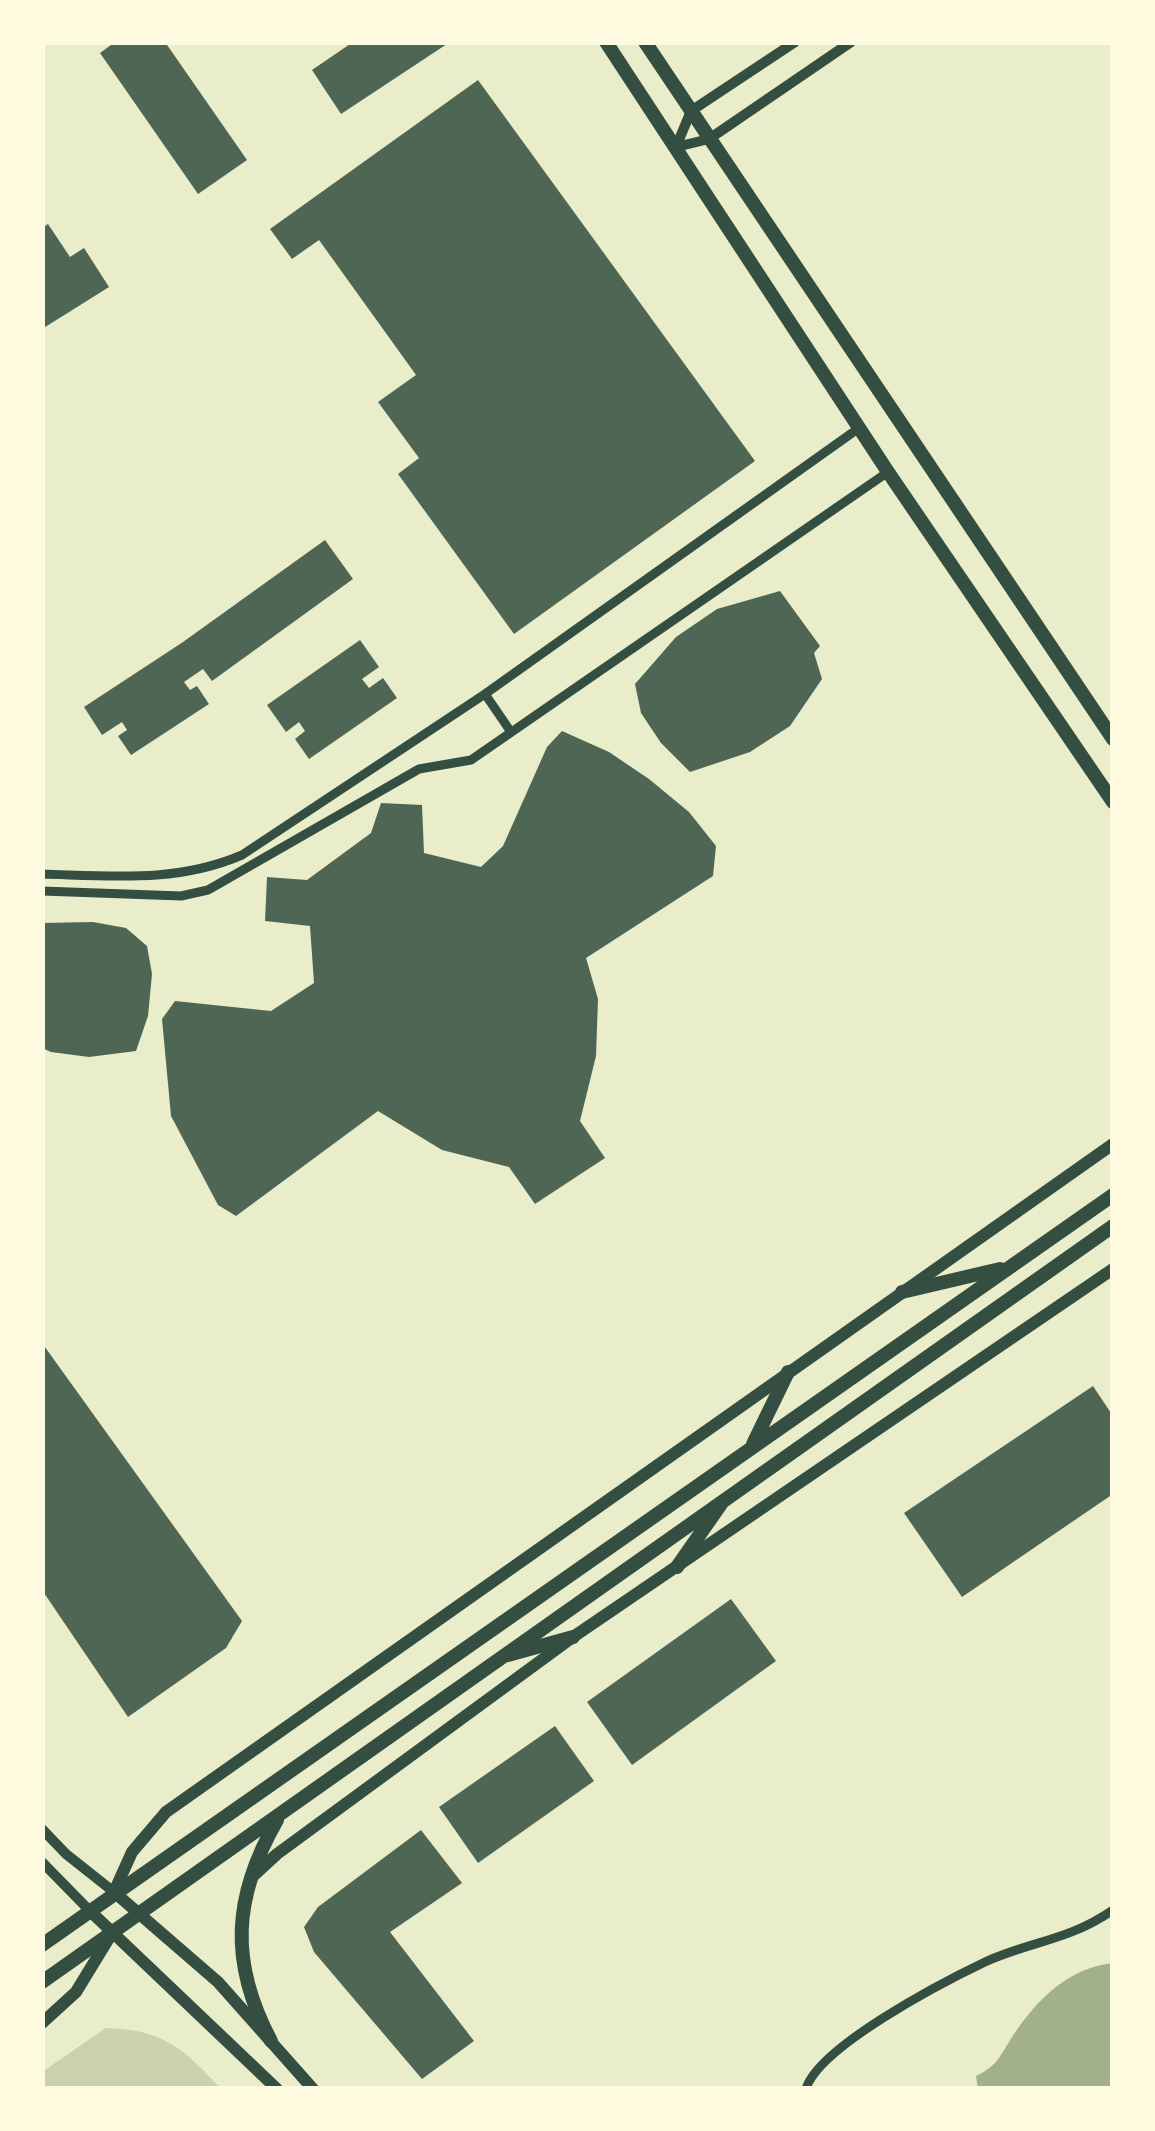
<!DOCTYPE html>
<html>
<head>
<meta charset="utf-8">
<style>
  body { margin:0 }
  #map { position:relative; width:1155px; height:2131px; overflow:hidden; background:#e9edc9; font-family:"Fira Sans Condensed",sans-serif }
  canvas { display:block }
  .frame { position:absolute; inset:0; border:45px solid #fefae0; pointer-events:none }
</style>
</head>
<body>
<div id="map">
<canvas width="1155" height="2131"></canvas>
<div class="frame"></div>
</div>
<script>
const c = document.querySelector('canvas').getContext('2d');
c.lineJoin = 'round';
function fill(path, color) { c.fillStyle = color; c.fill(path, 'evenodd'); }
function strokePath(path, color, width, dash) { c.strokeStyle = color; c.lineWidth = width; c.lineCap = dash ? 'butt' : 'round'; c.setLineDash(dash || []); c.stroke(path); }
const green = new Path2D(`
  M106 2028C164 2030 183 2048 221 2089H42V2072Z`);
const water = new Path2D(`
  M1113 1963V2089H978L976 2076C999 2065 1000 2055 1014 2034 1038 1999 1068 1968 1113 1963Z`);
const building = new Path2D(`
  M115 42H165L247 160 198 194 100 53Z
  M353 42H450L341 114 312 70Z
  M478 80 755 461 514 634 398 474 419 458 378 402 416 375 319 240 292 259 270 229Z
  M48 224 70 257 84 248 109 287 42 329V228Z
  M325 540 353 579 212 681 203 669 184 682 190 690 197 686 209 704 131 755 118 736 127 730 122 722 102 735 84 707 183 642Z
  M780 591 820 646 814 653 822 679 790 726 750 752 690 772 661 743 641 713 635 684 676 637 717 609Z
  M360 640 379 667 362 679 369 688 383 678 397 698 309 759 295 739 305 731 299 722 286 732 267 705Z
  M562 731 609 752 649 779 689 812 716 846 713 876 586 958 598 999 596 1056 580 1121 605 1158 535 1204 509 1167 442 1150 378 1111 236 1216 218 1205 171 1116 162 1019 175 1001 271 1011 314 983 310 926 265 921 267 877 307 880 371 833 381 803 422 805 424 853 481 867 503 846 547 747Z
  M93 922 126 928 147 946 152 974 148 1016 136 1051 89 1057 51 1052 42 1048V923Z
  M42 1343 242 1621 226 1648 128 1717 42 1590Z
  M1093 1386 1113 1416V1494L962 1597 904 1513Z
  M731 1599 776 1661 632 1765 587 1702Z
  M555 1726 594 1781 478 1863 439 1807Z
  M421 1830 462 1883 390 1932 474 2041 422 2079 314 1952 304 1927 318 1907Z`);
const minor = new Path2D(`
  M485 694 511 732
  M42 874C112 876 177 883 242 855L485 694 859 428
  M42 891 181 896 208 890 419 769 471 760 888 472
  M806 2089C818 2047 943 1982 985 1962 1031 1941 1068 1941 1113 1910`);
const tertiary = new Path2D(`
  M676 147 709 139 851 42
  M676 147 691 111 795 42
  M42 1829 66 1854 114 1892
  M42 1862 90 1911`);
const secondary = new Path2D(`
  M252 1877 277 1854 573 1637 1113 1269
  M90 1911 277 2089
  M42 2023 76 1992 109 1938
  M313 2089 218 1982 114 1892 132 1852 166 1812 1113 1144`);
const primary = new Path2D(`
  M606 42 888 472 1113 802
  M645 42 1113 739
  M902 1292 1000 1269
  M753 1444 788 1372
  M677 1567 721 1504
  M508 1655 573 1637
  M42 1945 1113 1195
  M42 1982 1113 1226
  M271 2041C229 1962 233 1897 277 1820`);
fill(green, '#cad2ad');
fill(water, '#a3b18a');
fill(building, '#4f6655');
strokePath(minor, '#344e41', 9);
strokePath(tertiary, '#344e41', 10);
strokePath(secondary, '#344e41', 12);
strokePath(primary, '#344e41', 14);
</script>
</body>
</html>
